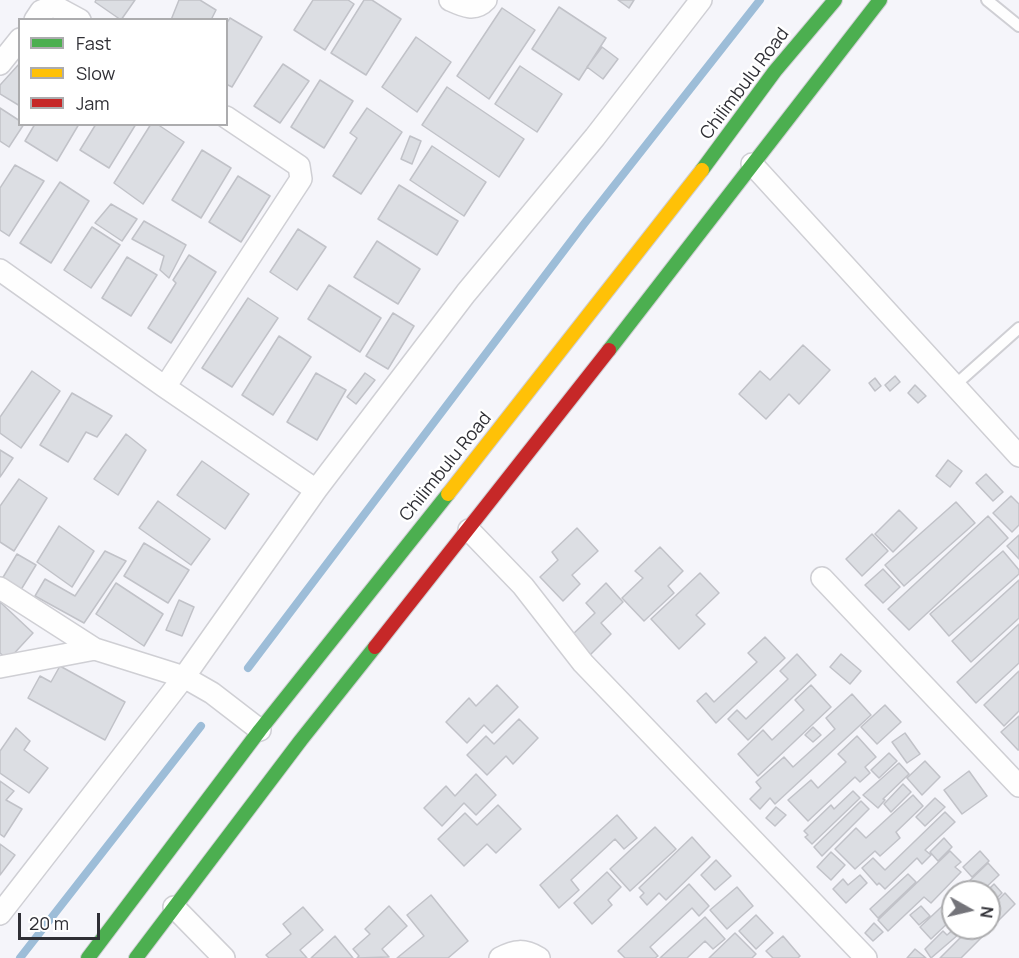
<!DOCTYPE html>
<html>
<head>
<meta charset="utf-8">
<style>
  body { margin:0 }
  #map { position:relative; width:1019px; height:958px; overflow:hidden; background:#f5f5fa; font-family:Manrope,sans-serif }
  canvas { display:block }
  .legend { position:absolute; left:18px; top:18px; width:210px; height:108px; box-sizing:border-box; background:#fff; border:2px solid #acacae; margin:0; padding:8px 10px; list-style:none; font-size:18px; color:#2f2f35 }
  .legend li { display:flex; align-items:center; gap:12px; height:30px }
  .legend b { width:30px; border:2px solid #acacae }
  .north { position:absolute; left:941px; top:880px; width:60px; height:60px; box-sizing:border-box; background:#fff; border:2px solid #acacae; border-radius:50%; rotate:98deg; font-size:16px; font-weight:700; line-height:24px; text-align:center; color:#2f2f35 }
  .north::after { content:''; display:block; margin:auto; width:21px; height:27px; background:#74747a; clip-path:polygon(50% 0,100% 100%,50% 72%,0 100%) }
  .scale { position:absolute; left:18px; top:913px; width:82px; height:27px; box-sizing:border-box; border:3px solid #2f2f35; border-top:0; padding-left:8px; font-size:18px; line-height:21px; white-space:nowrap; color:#2f2f35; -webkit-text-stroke:4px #fff; paint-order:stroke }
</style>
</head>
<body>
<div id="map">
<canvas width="1019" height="958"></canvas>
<ul class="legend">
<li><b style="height:8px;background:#4caf50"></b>Fast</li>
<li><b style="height:8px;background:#ffc107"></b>Slow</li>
<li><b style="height:8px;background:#c62828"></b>Jam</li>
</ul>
<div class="north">N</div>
<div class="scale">20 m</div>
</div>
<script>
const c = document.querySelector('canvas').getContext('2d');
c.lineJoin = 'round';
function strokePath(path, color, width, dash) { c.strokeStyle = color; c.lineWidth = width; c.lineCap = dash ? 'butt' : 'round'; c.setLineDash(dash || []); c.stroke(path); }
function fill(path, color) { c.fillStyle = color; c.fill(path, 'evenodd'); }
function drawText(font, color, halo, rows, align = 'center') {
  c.font = font + ' Manrope,sans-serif'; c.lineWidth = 5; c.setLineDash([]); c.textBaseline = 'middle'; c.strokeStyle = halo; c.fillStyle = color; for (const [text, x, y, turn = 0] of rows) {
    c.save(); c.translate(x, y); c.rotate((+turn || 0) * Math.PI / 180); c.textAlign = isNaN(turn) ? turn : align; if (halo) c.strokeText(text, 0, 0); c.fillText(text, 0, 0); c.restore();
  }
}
const stream = new Path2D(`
  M248 668 584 224 760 0
  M20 958 201 726`);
const building = new Path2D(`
  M96 0H135L121 20 95 2Z
  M179 0H200L216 10 211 20H171Z
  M313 0H348L354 4 325 50 294 30Z
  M364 0H372L401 19 366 75 331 53Z
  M618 0H634L629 8Z
  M559 7 606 38 579 80 532 49Z
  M502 8 535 30 489 99 457 76Z
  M230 18 262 37 232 87 226 84V24Z
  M416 37 451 62 417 112 382 87Z
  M602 47 618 59 603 79 587 67Z
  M20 63V106L0 94V85Z
  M283 64 309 81 280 123 254 106Z
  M520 66 562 94 537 132 495 104Z
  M320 80 353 101 324 148 291 127Z
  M447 87 524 139 499 177 422 125Z
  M0 108 20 121V124H24L9 147 0 141Z
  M367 108 402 132 361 194 333 176 357 138 350 133Z
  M35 124H79L57 161 25 141Z
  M96 124H136L109 168 80 150Z
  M151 124H157L184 142 143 204 114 183Z
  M410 136 421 141 412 164 401 159Z
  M432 146 486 182 464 216 410 180Z
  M202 150 231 168 201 218 172 200Z
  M15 165 44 181 9 236 0 230V188Z
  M238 176 270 196 241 242 209 222Z
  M60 182 89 201 51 263 20 243Z
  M399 185 458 221 437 255 378 219Z
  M111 204 137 219 122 241 95 223Z
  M144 221 186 245 169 278 160 270 164 256 132 239Z
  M92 227 120 245 91 288 64 270Z
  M298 229 326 247 297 290 270 272Z
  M377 241 420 269 398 304 354 277Z
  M189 255 216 272 171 343 148 328 176 283 173 280Z
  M127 257 157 275 131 316 102 298Z
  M329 285 381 318 360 352 308 319Z
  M248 298 278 318 232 387 202 368Z
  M393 313 414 326 388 369 366 356Z
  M279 336 311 357 273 415 242 395Z
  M803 345 830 370 799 404 789 394 766 419 739 394 760 371 770 380Z
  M32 371 60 391 21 448 0 433V417Z
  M316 373 346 390 317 440 287 422Z
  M365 373 375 380 356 404 347 397Z
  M895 376 900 382 890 391 885 385Z
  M875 378 881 386 875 391 869 383Z
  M915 385 926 396 918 403 908 393Z
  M72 393 112 416 97 437 86 432 68 462 40 445Z
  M126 434 146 450 118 495 94 479Z
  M0 450 13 458 0 477Z
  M948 460 962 471 950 487 936 476Z
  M202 461 249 494 225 529 177 495Z
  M986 474 1003 492 993 501 976 483Z
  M19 479 47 498 14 551 0 542V506Z
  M1011 496 1019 504V525L1012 532 993 513Z
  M158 501 210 539 191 565 139 528Z
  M956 502 975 523 904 586 885 565Z
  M899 510 917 528 893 552 875 534Z
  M988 516 1008 538 909 630 888 609Z
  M59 526 94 551 72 587 37 562Z
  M577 528 598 551 572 575 580 584 563 601 540 577 558 560 552 552Z
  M872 534 888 551 862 576 846 559Z
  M1019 535V559L1007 546Z
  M144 543 189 570 168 603 124 576Z
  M660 547 683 571 668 586 674 593 644 621 622 598 643 578 635 571Z
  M105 551 126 561 84 623 35 596 45 579 75 596Z
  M1003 551 1019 570V574L949 636 930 614Z
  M17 554 36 565 19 593 2 579Z
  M883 569 900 587 883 603 865 585Z
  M700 573 719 593 696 615 705 624 679 649 651 619Z
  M1019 580V618L971 662 952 641Z
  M116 583 163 614 144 646 96 614Z
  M606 583 623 602 601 623 611 634 590 655 572 635 595 613 586 603Z
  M179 600 194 607 182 636 166 630Z
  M0 602 33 633 8 660 0 653Z
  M1019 624V663L976 703 957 682Z
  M765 637 785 658 716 723 697 701 706 693 714 702 757 662 748 653Z
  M797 654 816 675 748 740 728 719 737 710 746 719 788 679 780 671Z
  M841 654 861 671 850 684 830 667Z
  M60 666 125 702 105 740 28 698 40 676 51 682Z
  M1019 671V711L1004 726 984 705Z
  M497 685 518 707 492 733 484 725 467 743 446 722 469 698 476 706Z
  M811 685 831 707 758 776 738 754 763 730 772 740 804 710 795 700Z
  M852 694 871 715 775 804 770 798 760 809 750 799 761 788 756 782 784 757 793 767 835 729 826 718Z
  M885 705 901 722 877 744 861 727Z
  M1019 716V750H1018L1001 732Z
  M519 719 538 738 513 764 506 756 487 775 467 755 486 736 494 744Z
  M813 727 821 735 813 742 805 735Z
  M16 728 30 741 24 750 48 768 29 793 0 773V751Z
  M905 733 920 754 907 763 892 742Z
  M857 736 876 757 865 767 870 773 860 782 855 777 808 821 788 800 811 780 818 788 846 762 838 754Z
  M889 753 897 761 879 778 871 770Z
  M925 761 940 777 922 795 907 778Z
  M899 763 909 774 883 799 885 800 878 808 863 795Z
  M969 771 987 796 962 814 944 790Z
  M476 774 496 795 476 815 464 803 442 826 424 808 446 786 455 796Z
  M0 781 14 791 6 800 22 809 4 837 0 834Z
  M903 784 911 792 891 812 884 804Z
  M853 791 860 798 812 844 805 837 808 835 804 831 831 805 834 809Z
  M913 795 923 806 896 832 900 838 880 856 875 851 855 869 835 849 856 828 866 838Z
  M935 798 945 807 925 826 916 817Z
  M861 801 869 809 822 856 814 847Z
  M498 805 521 829 496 853 487 844 464 866 438 839 465 813 477 825Z
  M776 807 786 815 775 826 766 818Z
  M945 812 955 822 925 850 931 855 922 864 917 858 885 889 879 883 877 885 862 868 873 858 885 870Z
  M617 815 637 838 624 849 615 839 571 880 579 890 559 908 540 885Z
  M655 827 676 849 630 891 610 869Z
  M692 837 710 857 666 900 659 893 647 905 640 897 644 893 639 888Z
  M944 838 952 847 938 861 930 852Z
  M0 844 15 855 0 875Z
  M950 851 961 862 955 867 961 872 931 903 924 897 888 931 878 920Z
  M980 851 989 861 972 877 963 867Z
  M831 852 845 865 831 880 817 867Z
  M716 860 731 876 715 890 701 875Z
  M988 863 999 875 981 892H958Z
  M607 872 621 887 608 900 612 905 592 924 574 903Z
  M908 874 916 882 878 918 870 909Z
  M860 875 867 883 846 903 833 889 843 879 848 885Z
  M689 884 709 906 699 916 692 908 650 947 658 956 655 958H625L618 951Z
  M994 884 1002 893 989 906V892H986Z
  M737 887 753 906 727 929 710 910Z
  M1005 893 1015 904 961 958H940L970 928H989V909Z
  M431 895 468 941 448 958H397L424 936 407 915Z
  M953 896V918L931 939 920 927Z
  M389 906 407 926 382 949 389 957 357 958 359 956 353 949 370 934 365 929Z
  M921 906 930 916 919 925 910 915Z
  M303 907 323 930 300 950 307 958H269L266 955 291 934 283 924Z
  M756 915 773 933 756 949 739 931Z
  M705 917 725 939 713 949 705 941 687 958H660Z
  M874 923 883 932 873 941 865 933Z
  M955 928H966L931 958 925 949 943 931 947 935Z
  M735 933 756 954 752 958H709Z
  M335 936 353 958H311Z
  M783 936 800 956 798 958H773L766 951Z
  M915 949 926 958H907Z`);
const lane = new Path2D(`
  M987 0 1019 26
  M954 386 1019 328`);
const street = new Path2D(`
  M450 0C463 6 475 12 486 0
  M35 20 41 11 54 6 80 20
  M0 64 20 39
  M752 164 1019 456
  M0 270 165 387 316 490
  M165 387 301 179 299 166 226 117
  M469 530 523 586 583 663 866 958
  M822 578 1019 786
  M0 588 95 649 184 677 212 693 260 730
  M0 667 95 649
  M174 907 224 958
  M0 914 184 677 316 490 466 293 595 137 701 0
  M500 958C515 950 524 949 539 958`);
const fast = new Path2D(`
  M702 170 775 71 835 0
  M609 350 880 0
  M88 958 260 730 448 494
  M136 958 301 740 375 647`);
const slow = new Path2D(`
  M448 494 702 170`);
const jam = new Path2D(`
  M375 647 609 350`);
const streetNames = [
  ["Chilimbulu Road",745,84,-53],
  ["Chilimbulu Road",446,467,-51]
];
strokePath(stream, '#9dbdd8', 8);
fill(building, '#dcdee3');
strokePath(building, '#c1c2c8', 1.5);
strokePath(lane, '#cfcfd4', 14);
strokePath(street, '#cfcfd4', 24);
strokePath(fast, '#cfcfd4', 16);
strokePath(slow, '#cfcfd4', 16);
strokePath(jam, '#cfcfd4', 16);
strokePath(lane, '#fefefe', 10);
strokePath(street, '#fefefe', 21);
strokePath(fast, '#4caf50', 14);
strokePath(slow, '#ffc107', 14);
strokePath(jam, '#c62828', 14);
drawText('18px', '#2f2f35', '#fff', streetNames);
</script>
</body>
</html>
